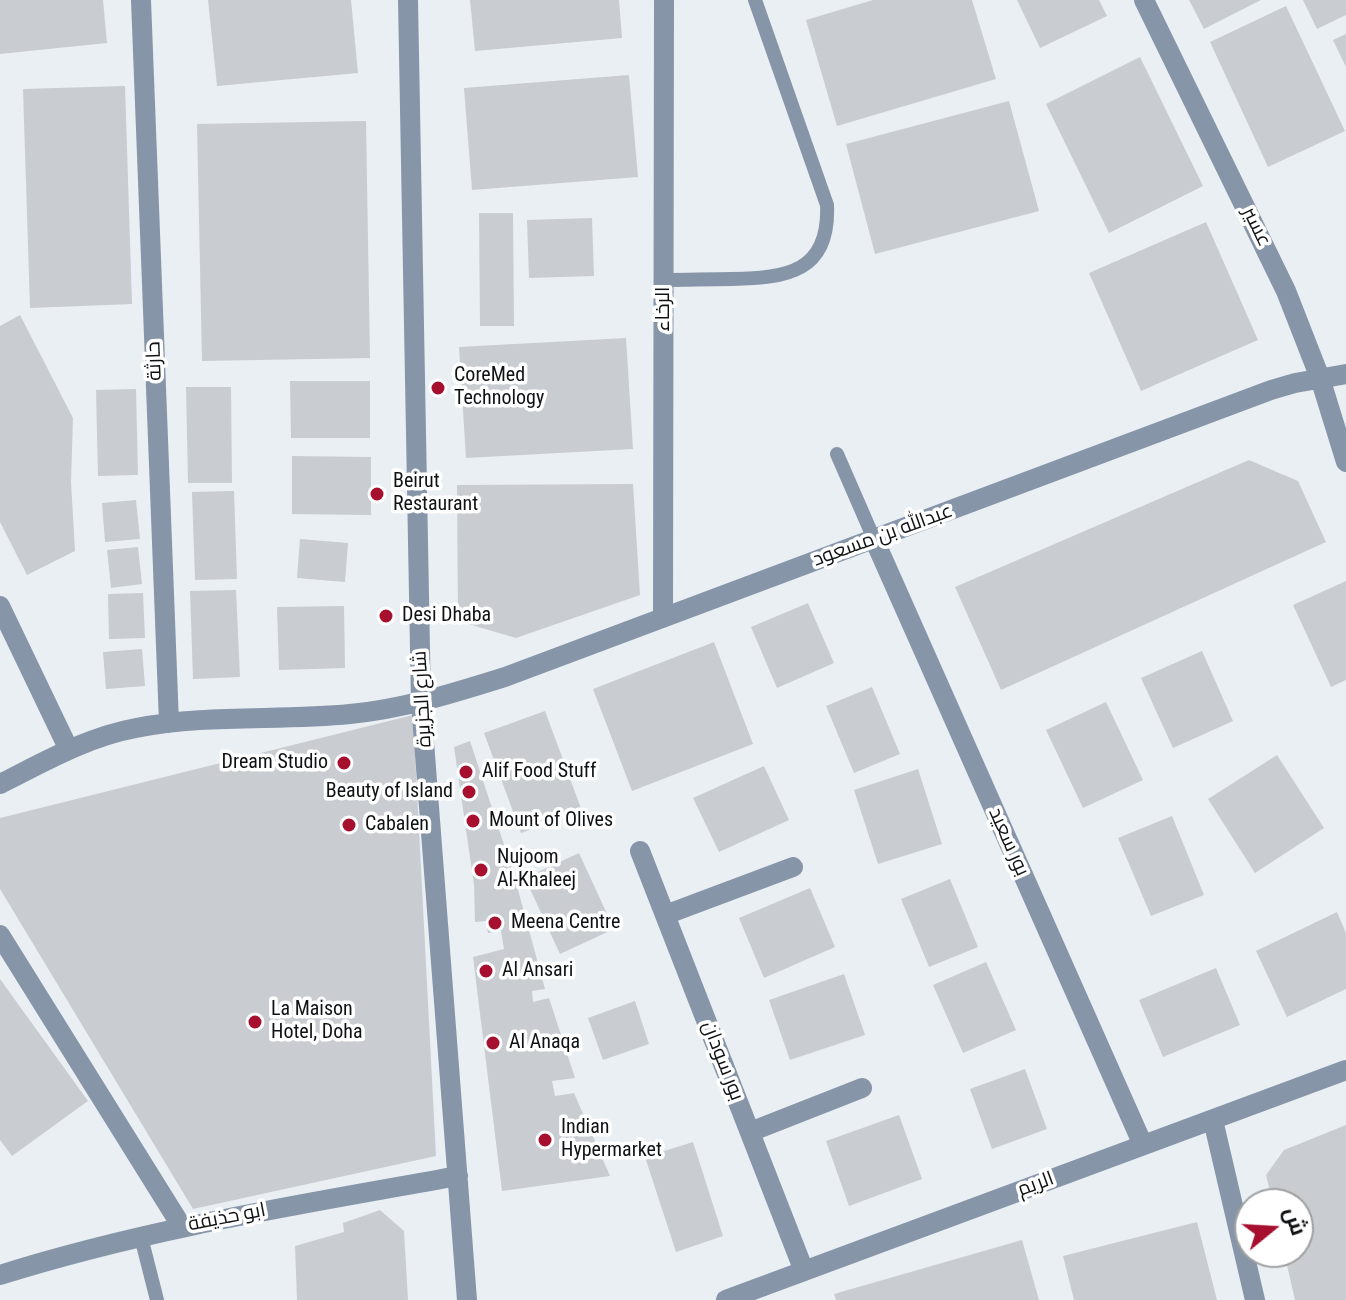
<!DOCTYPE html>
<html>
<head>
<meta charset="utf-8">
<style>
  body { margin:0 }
  #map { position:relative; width:1346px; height:1300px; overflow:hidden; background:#eaeff4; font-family:"Roboto Condensed",Cairo,sans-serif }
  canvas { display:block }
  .north { position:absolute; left:1234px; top:1188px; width:80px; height:80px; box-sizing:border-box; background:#fff; border:2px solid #9fa0a1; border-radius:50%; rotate:72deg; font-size:22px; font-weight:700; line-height:32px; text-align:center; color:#0f1113 }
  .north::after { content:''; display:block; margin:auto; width:28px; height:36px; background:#a70f2f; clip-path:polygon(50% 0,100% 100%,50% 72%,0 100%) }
</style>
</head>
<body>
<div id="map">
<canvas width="1346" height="1300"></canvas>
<div class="north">ش</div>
</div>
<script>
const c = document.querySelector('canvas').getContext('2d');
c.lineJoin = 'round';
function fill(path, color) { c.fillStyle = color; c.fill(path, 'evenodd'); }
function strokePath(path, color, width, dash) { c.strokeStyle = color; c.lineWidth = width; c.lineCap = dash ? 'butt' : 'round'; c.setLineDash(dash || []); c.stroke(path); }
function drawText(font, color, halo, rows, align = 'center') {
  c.font = font + ' "Roboto Condensed",Cairo,sans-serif'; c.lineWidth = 7; c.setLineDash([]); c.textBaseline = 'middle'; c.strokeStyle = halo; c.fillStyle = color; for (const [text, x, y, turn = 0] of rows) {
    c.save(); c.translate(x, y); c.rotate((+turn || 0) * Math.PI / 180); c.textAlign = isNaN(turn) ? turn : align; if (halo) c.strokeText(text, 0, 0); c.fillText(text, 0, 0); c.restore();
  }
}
const building = new Path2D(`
  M0 0H103L107 43 0 54Z
  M208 0H351L358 73 217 86Z
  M470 0H619L622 38 475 51Z
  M873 0H972L996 79 837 126 806 20Z
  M1017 0H1099L1107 16 1040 48Z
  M1189 0H1261L1204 29Z
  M1303 0H1346V15L1317 29Z
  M1286 6 1345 131 1268 167 1210 42Z
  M1346 34V67L1333 40Z
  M1140 57 1203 186 1109 233 1046 104Z
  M629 75 638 177 472 190 464 88Z
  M125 86 132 304 30 308 23 89Z
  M1009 101 1039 211 875 254 846 144Z
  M366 121 370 358 202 361 197 124Z
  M479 213H513L514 326H480Z
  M592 218 594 276 529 278 527 220Z
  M1206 222 1258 340 1141 391 1089 273Z
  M20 315 73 418 71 482 75 551 27 575 0 522V326Z
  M626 338 633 449 466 458 459 347Z
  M290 381H370V438H291Z
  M186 387H231L232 483H188Z
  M136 389 138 475 98 476 96 390Z
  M292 456 371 457V515L292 514Z
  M1249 460 1298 481 1326 542 1001 690 955 587Z
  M633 484 640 595 516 638 458 621 457 485Z
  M234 491 237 579 195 580 192 492Z
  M136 500 140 539 105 542 102 503Z
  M300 539 348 543 345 582 297 578Z
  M138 547 142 584 111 588 107 550Z
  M1346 581V680L1331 687 1293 605Z
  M236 590 240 677 193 679 190 591Z
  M143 593 145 638 109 639 108 594Z
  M808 603 834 663 777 688 751 627Z
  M344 606 345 668 279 670 277 607Z
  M714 642 753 744 632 791 593 689Z
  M142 649 145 686 106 689 103 652Z
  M1202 651 1233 721 1173 748 1141 678Z
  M872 687 900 754 854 773 826 706Z
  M1106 702 1143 780 1083 808 1046 730Z
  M545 711 582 811 521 833 484 733Z
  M413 715 436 1156 193 1209 0 889V818Z
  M470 741 514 875 545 989 532 991 533 1002 549 998 575 1078 552 1081 555 1096 574 1093 610 1176 502 1191 473 957 504 949 501 931 488 933 486 921 475 922 474 885 454 747Z
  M1277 755 1324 828 1255 873 1208 799Z
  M764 766 789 820 719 852 693 798Z
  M918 769 942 844 878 864 854 790Z
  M1172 816 1204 895 1151 916 1118 838Z
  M579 853 614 929 560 954 525 878Z
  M950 879 978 947 929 967 901 899Z
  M810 888 835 947 764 978 739 918Z
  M1337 912 1346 933V989L1287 1017 1256 951Z
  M986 962 1016 1030 963 1053 933 985Z
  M1216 968 1240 1025 1163 1057 1139 1000Z
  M844 974 865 1035 790 1060 769 1000Z
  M0 979 88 1101 12 1156 0 1140Z
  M635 1001 649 1044 603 1060 588 1018Z
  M1025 1069 1047 1129 992 1149 970 1089Z
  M899 1115 922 1179 849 1206 826 1141Z
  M1346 1125V1300H1295L1284 1252H1298V1204H1273L1266 1175 1284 1150Z
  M693 1142 723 1236 676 1252 645 1157Z
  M380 1210 404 1231 408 1300H297L295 1246 344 1232 343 1223Z
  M1197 1222 1217 1300H1074L1063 1256Z
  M1022 1240 1039 1300H836L834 1294Z`);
const service = new Path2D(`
  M664 280C686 280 709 279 732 279 787 278 830 272 827 205L755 0
  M837 454 874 539
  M141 1237 157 1300`);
const minor = new Path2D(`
  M141 0 169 723
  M408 0 421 703 467 1300
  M1144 0 1286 291 1320 378 1346 462
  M874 539 1143 1145
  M0 606 69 750
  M663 618 664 0
  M0 784C44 762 87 737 136 728 206 714 279 721 350 714 403 709 454 693 505 677L1271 390 1295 383 1346 374
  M640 851 804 1271
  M665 915 793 867
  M0 935 182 1227
  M1213 1120 1255 1300
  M750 1132 862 1088
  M0 1275C149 1228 304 1204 458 1176
  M726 1300 1346 1070`);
const markers = [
  [438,388,8,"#a70f2f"],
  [377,494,8,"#a70f2f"],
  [386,616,8,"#a70f2f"],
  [344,763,8,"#a70f2f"],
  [466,772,8,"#a70f2f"],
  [469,792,8,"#a70f2f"],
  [473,821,8,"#a70f2f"],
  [349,825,8,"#a70f2f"],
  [481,870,8,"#a70f2f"],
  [495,923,8,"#a70f2f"],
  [486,971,8,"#a70f2f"],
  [255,1022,8,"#a70f2f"],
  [493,1043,8,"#a70f2f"],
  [545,1140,8,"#a70f2f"]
];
const streetNames = [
  ["عسير",1256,227,64],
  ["الرخاء",664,309,-90],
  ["حارثة",155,361,-92],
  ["عبدالله بن مسعود",883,536,-20],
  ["شارع الجزيرة",423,699,-93],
  ["بور سعيد",1008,842,66],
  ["بور سودان",722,1061,69],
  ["الريم",1036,1185,-20],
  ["ابو حذيفة",227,1218,-11]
];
const poiNames = [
  ["CoreMed",454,376],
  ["Technology",454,399],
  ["Beirut",393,482],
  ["Restaurant",393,505],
  ["Desi Dhaba",402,616],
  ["Dream Studio",328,763,"right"],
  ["Alif Food Stuff",482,772],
  ["Beauty of Island",453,792,"right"],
  ["Mount of Olives",489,821],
  ["Cabalen",365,825],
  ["Nujoom",497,858],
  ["Al-Khaleej",497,881],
  ["Meena Centre",511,923],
  ["Al Ansari",502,971],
  ["La Maison",271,1010],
  ["Hotel, Doha",271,1033],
  ["Al Anaqa",509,1043],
  ["Indian",561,1128],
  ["Hypermarket",561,1151]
];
fill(building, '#c9cdd2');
strokePath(service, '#8795a8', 14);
strokePath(minor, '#8795a8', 20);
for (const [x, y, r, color] of markers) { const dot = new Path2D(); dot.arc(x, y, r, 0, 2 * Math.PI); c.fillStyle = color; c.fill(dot); strokePath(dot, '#fff', 3); }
drawText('20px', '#0f1113', '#fff', streetNames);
drawText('20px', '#0f1113', '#fff', poiNames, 'left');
</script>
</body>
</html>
